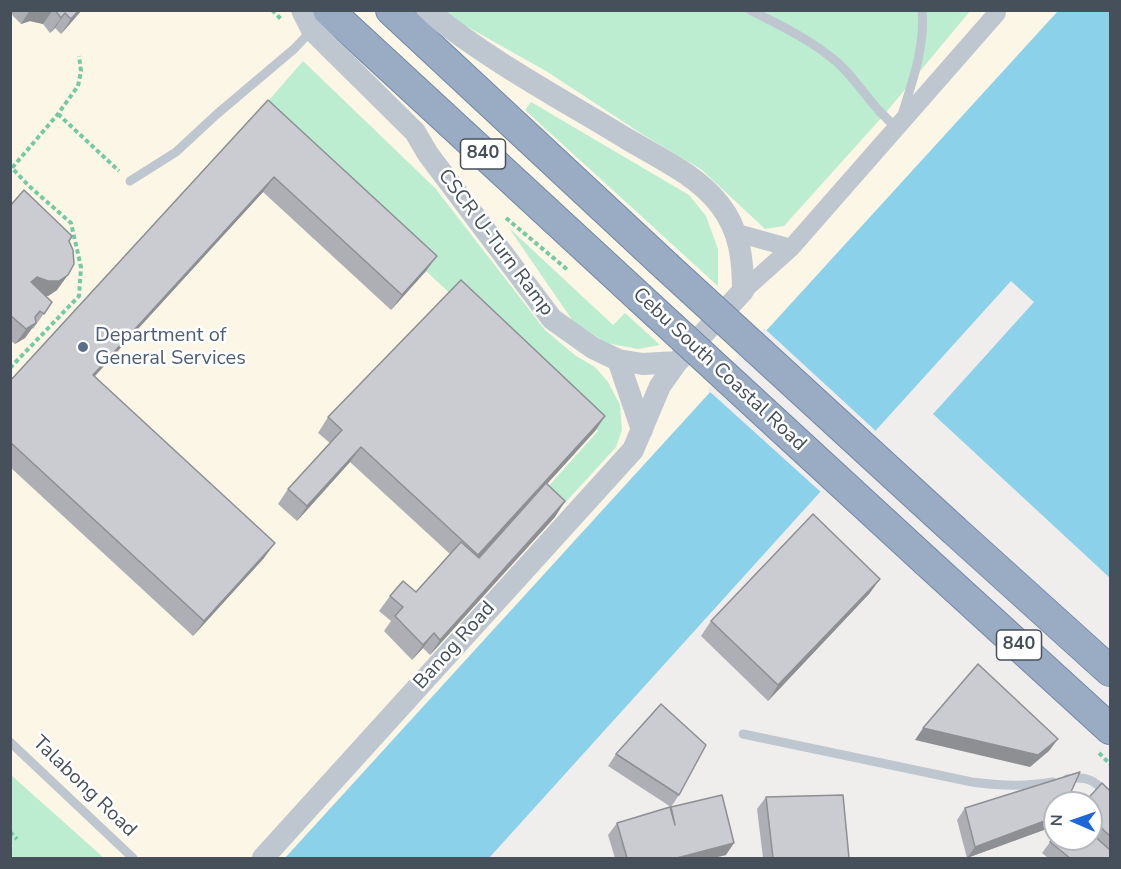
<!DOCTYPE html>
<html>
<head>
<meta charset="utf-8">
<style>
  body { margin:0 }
  #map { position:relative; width:1121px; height:869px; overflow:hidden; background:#f0eded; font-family:"Nunito Sans",sans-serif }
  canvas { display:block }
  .frame { position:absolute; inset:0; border:12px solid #46505a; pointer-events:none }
  .north { position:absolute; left:1043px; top:791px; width:60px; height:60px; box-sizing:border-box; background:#fff; border:2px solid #b5b9bd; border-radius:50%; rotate:272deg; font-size:16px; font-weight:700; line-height:24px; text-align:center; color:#46505a }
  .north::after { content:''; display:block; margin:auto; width:21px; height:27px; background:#1d67d9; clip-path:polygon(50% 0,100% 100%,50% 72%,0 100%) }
</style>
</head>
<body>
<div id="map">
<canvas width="1121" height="869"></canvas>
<div class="frame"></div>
<div class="north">N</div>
</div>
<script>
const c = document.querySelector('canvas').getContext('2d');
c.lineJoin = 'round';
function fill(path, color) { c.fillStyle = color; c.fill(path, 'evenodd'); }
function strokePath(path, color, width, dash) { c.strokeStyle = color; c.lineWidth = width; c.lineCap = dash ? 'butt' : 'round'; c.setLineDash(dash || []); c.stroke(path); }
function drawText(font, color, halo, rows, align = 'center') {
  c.font = font + ' "Nunito Sans",sans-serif'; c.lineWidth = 5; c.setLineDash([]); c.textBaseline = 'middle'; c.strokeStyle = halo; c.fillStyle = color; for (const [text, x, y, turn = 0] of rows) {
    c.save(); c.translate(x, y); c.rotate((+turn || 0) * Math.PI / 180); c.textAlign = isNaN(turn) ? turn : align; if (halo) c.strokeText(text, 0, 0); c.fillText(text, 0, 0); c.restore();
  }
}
const commercial = new Path2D(`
  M10 11H1058L285 858H11Z`);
const green = new Path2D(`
  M444 11H970L883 116 784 226 765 229 702 170 642 134 546 71 450 17Z
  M303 61 435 188 545 330 576 356 595 367 608 382 620 405 622 430 616 447 555 514 538 498 598 431 257 114Z
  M531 102 689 195 706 216 718 249V286L525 110Z
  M509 228 613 325 625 313 660 345 638 349 606 343 573 321Z
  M10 775H11L104 858H11V848L13 846 10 843Z`);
const water = new Path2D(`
  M1058 11H1110V578L933 414 1034 302 1011 281 489 858H285Z`);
const pier = new Path2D(`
  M764 328 878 433 823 494 708 390Z`);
const path = new Path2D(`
  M272 10 282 20
  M58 114 119 171
  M506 218 569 271
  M10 368 79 296 81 267 71 223 29 186 12 168 58 114 78 86 81 71 79 56
  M1099 753 1110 764
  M10 832 17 839`);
const service = new Path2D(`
  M750 10C780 25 813 41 838 63 860 83 873 110 898 128 909 90 926 50 922 10
  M130 181 176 152 217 114 294 49 311 31
  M743 734 972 782C1001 786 1025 787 1053 782
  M10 742 133 858
  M1067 779C1090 775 1095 782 1110 796`);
const minor = new Path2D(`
  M737 233 791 248
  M743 291 791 248 997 13 994 10`);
const tertiary = new Path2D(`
  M302 10 312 30 415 132 428 154 552 319 593 348 618 360 643 364 677 362
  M618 360 642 430
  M263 858 633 450 660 386 677 362 743 291C743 259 740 231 720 205 697 175 659 158 627 139 560 98 488 60 427 10`);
const trunk = new Path2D(`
  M328 10 639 297
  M391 10 666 266
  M955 531 1110 671
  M927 562 1110 729`);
const trunkBridge = new Path2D(`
  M666 266 955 531
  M639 297 927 562`);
const wall = new Path2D(`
  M10 10H82L61 34 55 28 50 33 43 24 30 21 21 24 13 16Z
  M268 100 426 271 391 310 263 192 95 376 264 558 193 636 10 467V381Z
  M10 206 69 241 57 290 48 296H46L52 302 33 329 32 328 25 338 15 344 10 340Z
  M605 416 595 431 547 484 565 501 555 517 430 655 423 648 412 660 384 631 391 621 379 611 390 596 416 592 450 554 350 462 297 521 278 504 288 489 330 443 318 433 328 417Z
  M880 579 869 594 768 701 701 636 711 621Z
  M616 754 679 795 671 807 608 766Z
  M1110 791V858H1048L1042 853 1050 842 1091 839V803Z
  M766 797 849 858H763L757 809Z
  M671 807 726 855 713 858H615L608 835 617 823 670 809Z
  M965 808 1052 827 967 858 957 820Z`);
const shadedWall = new Path2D(`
  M30 10H53L43 24 30 21 21 24Z
  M79 10H82L61 34 71 19Z
  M65 13 55 28 50 33 61 18Z
  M274 177 263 192 82 390 93 375Z
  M437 256 426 271 391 310 402 295Z
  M68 275 57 290 48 296H37L31 282 37 277Z
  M40 311 28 328 36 323 25 338 15 344Z
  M605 416 595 431 468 571 478 555Z
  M361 447 350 462 297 521 307 506Z
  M565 501 555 517 430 655 440 640Z
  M275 543 264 558 193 636 204 621Z
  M880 579 869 594 768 701 778 685Z
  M434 633 423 648 412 660 423 645Z
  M923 728 1058 739 1049 751 1030 767 915 740Z
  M1055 817V823L1052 827 967 858 975 847Z
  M734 843 726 855 713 858H677Z`);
const building = new Path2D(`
  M55 10H79L71 19 65 13 61 18Z
  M268 100 437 256 402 295 274 177 93 375 275 543 204 621 10 442V381Z
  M24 190 72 236 69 241 73 250 74 264 68 275 59 281H48L37 277 31 282 52 302 44 314 40 311 35 317 36 323 26 329 10 315V206Z
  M461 280 605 416 478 555 361 447 307 506 288 489 342 430 328 417Z
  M546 483 565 501 440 640 434 633 423 645 395 616 403 607 390 596 403 581 416 592 461 542 479 558Z
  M813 514 880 579 778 685 711 621Z
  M978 664 1058 739 1038 755 923 728Z
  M661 704 706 745 679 795 616 754Z
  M1080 772 1066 803H1055V817L975 847 965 808Z
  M1102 783 1110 791V836L1091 818V803H1084Z
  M722 795 734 843 677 858H627L617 823 670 807 675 825 671 807Z
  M843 795 849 858H773L766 797Z
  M1091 833 1110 850V858H1070L1050 842 1055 836V839H1091Z`);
const markers = [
  [83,347,6,"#5c6f8a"]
];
const shields = [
  [483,154,45],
  [1019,645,45]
];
const shieldNames = [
  ["840",483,154],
  ["840",1019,645]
];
const streetNames = [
  ["CSCR U-Turn Ramp",495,243,53],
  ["Cebu South Coastal Road",719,370,43],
  ["Banog Road",455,646,-48],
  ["Talabong Road",84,787,44]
];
const serviceNames = [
  ["Department of",95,336],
  ["General Services",95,359]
];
fill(commercial, '#fbf6e6');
fill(green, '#bcedd1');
fill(water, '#8ad1e9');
fill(pier, '#f0eded');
strokePath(trunk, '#7188a7', 32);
strokePath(path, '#75caa4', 4, [4.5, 3]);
strokePath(service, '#bec7cf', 9);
strokePath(minor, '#bec7cf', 18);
strokePath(tertiary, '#bec7cf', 22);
strokePath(trunk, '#9aacc4', 30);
strokePath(trunkBridge, '#7188a7', 32, []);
strokePath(trunkBridge, '#9aacc4', 30);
fill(wall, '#aeafb5');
fill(shadedWall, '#8d8f93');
fill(building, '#caccd2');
strokePath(building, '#8d8f93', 1.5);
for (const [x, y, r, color] of markers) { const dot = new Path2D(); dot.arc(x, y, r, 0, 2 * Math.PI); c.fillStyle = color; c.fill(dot); strokePath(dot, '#fff', 2); }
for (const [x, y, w] of shields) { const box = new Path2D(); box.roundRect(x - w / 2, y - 15, w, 30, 4.5); c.fillStyle = '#fff'; c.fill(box); strokePath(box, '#46505a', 1.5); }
drawText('bold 18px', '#46505a', null, shieldNames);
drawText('20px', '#46505a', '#fff', streetNames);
drawText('20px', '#4e5e75', '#fff', serviceNames, 'left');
</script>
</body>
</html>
